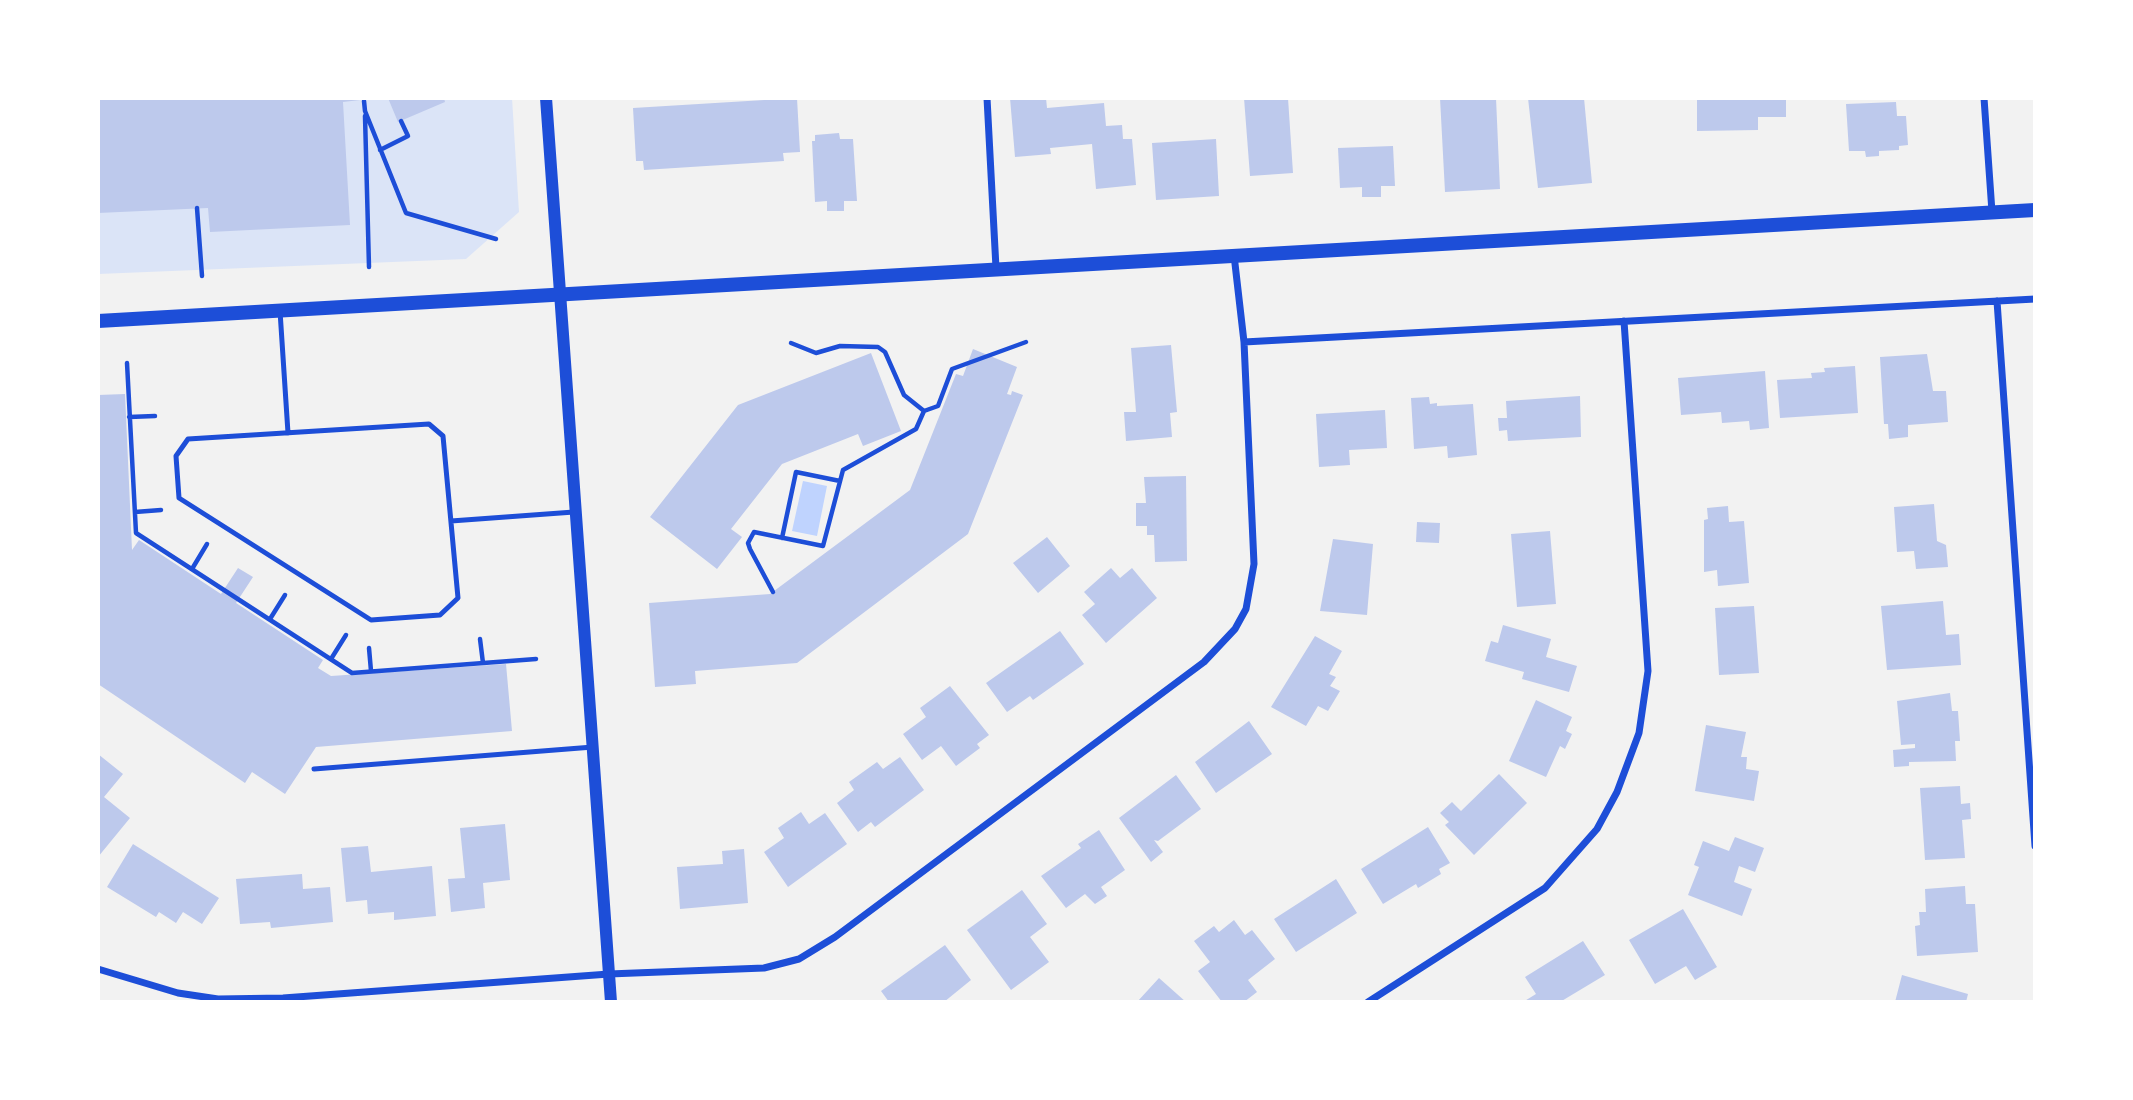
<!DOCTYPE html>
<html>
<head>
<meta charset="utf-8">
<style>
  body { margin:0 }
  #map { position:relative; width:2133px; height:1100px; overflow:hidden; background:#f2f2f2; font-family:Barlow,sans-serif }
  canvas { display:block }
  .frame { position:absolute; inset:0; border:100px solid #fff; pointer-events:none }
</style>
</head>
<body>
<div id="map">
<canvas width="2133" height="1100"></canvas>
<div class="frame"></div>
</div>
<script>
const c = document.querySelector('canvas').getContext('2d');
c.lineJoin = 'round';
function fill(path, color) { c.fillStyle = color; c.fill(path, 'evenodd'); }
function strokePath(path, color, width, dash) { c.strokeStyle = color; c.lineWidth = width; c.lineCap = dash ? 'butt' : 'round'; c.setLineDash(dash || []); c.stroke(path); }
const green = new Path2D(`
  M98 98H512L519 212 466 259 98 274Z`);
const water = new Path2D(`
  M803 481 827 486 817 536 792 531Z`);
const building = new Path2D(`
  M98 98H377L343 102 350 225 210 232 208 208 98 213Z
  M388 98H444L445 102 398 122Z
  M797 98 800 152 783 153 784 161 644 170 643 161H636L633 108Z
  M1010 98H1046L1047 108 1104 103 1106 126 1122 125 1123 139H1132L1136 185 1096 189 1092 144 1050 148 1051 154 1015 157Z
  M1244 98H1288L1293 173 1250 176Z
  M1440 98H1496L1500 189 1445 192Z
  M1528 98H1584L1592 183 1538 188Z
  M1697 98H1786V117H1758V130L1697 131Z
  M1896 102 1897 116H1906L1908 145 1899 146V150L1879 151V156L1866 157 1865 151H1849L1846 104Z
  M839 133 840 139H853L857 201H844V211H827V201L815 202 812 141H815V135Z
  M1216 139 1219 196 1156 200 1152 143Z
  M1393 146 1395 186H1381V197H1362V187L1340 188 1338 148Z
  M1171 345 1177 412 1170 413 1172 437 1126 441 1124 412H1136L1131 348Z
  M973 349 1017 367 1007 394 1011 395 1012 391 1023 395 968 534 797 663 695 671 696 684 655 687 649 603 770 594 910 490 956 374 963 376Z
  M871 353 901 431 863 446 858 434 782 464 731 529 742 537 717 569 650 517 738 405Z
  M1927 354 1933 391H1946L1948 422 1908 425V437L1889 439 1888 424H1884L1880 357Z
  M1855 366 1858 413 1780 418 1777 380 1812 378 1811 373 1825 372 1824 368Z
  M1765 371 1769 428 1750 430 1749 421 1722 423 1721 412 1681 415 1678 378Z
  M125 394 132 550 139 540 221 594 238 568 253 577 236 603 323 660 318 668 331 676 506 664 512 731 316 747 285 794 252 772 245 783 98 684V395Z
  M1580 396 1581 437 1508 441 1507 430 1499 431 1498 418H1507L1506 401Z
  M1429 397 1430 404 1437 403V406L1473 404 1477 455 1448 458 1447 446 1414 449 1411 398Z
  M1385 410 1387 448 1349 450 1350 465 1319 467 1316 414Z
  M1186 476 1187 561 1155 562 1154 535H1147V526H1136V503H1146L1144 477Z
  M1934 504 1937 541 1946 545 1948 567 1916 569 1914 551 1897 552 1894 507Z
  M1728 506 1729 522 1744 521 1749 583 1718 586 1717 570 1704 572V520L1708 519 1707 508Z
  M1417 522 1440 523 1439 543 1416 542Z
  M1550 531 1556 604 1517 607 1511 534Z
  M1047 537 1070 566 1038 593 1013 563Z
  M1333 539 1373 544 1367 615 1320 611Z
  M1111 568 1120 578 1132 568 1157 598 1106 643 1082 615 1095 604 1084 592Z
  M1943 601 1946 635 1959 634 1961 665 1887 670 1881 606Z
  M1754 606 1759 673 1719 675 1715 608Z
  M1503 625 1551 639 1546 657 1577 666 1569 692 1522 679 1524 672 1485 661 1491 641 1498 643Z
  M1060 631 1084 664 1033 700 1030 696 1007 712 986 683Z
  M1315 636 1342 651 1329 674 1336 677 1330 686 1340 691 1328 711 1318 706 1306 726 1271 707Z
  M950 686 989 735 977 744 980 748 956 766 941 746 922 760 903 734 926 717 920 708Z
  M1950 693 1952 711H1958L1960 741H1955L1956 761 1909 762V766L1894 767 1893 750 1915 748V744L1901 745 1897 701Z
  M1536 700 1572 717 1566 731 1572 734 1565 749 1560 746 1546 777 1509 761Z
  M1249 721 1272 754 1216 793 1195 762Z
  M1706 725 1746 732 1741 757H1747L1746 769 1759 771 1754 801 1695 791Z
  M98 754 123 774 104 797 130 818 98 857Z
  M900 757 924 790 875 827 871 822 858 832 837 803 854 790 849 782 877 762 883 769Z
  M1499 774 1527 803 1474 855 1445 825 1449 822 1440 813 1452 802 1461 811Z
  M1176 775 1201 809 1158 841 1154 840 1163 852 1151 862 1119 818Z
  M1960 786 1961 804 1970 803 1971 819 1962 820 1965 858 1925 860 1920 788Z
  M801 812 809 824 825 813 847 844 788 887 764 852 784 838 778 828Z
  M505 824 510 880 483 883 485 908 451 912 448 879 465 878 460 828Z
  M1428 827 1450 863 1439 869 1441 874 1418 888 1416 884 1383 904 1361 869Z
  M1099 830 1125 870 1101 887 1107 896 1095 904 1085 894 1066 908 1041 876 1081 848 1078 844Z
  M1735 837 1764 848 1755 872 1739 866 1734 882 1752 889 1742 916 1688 895 1699 867 1694 865 1703 841 1729 851Z
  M133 844 219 898 202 924 183 912 176 923 159 912 156 917 107 887Z
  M368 846 371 872 432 866 436 916 394 920V912L368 914 367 900 346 902 341 848Z
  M744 849 748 903 680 909 677 867 723 864 722 851Z
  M302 874 303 889 330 887 333 922 271 928 270 922 240 924 236 879Z
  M1336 879 1357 913 1296 952 1274 919Z
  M1965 886 1966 904H1975L1978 952 1917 956 1915 926 1920 925 1919 912H1926L1925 889Z
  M1022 890 1047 924 1030 937 1049 962 1011 990 967 930Z
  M1683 909 1717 967 1695 980 1686 966 1655 984 1629 940Z
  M1234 920 1245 935 1252 930 1275 959 1248 980 1257 992 1244 1002H1222L1198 971 1210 962 1194 941 1214 926 1219 932Z
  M1583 941 1605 975 1560 1002H1523L1536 994 1525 977Z
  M945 945 971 980 944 1002H889L881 991Z
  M1902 975 1968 994 1966 1002H1895Z
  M1159 978 1186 1002H1137Z`);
const path = new Path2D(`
  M364 101 365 111 406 213 496 239
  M365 116 369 267
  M380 150 408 136 401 121
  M197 208 202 276
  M791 343 816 353 840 346 878 347 885 352 904 395 924 411
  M127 363 136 533 352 673 536 659
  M129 417 155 416
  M135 512 161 510
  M782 538 796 472 840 481
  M192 569 207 544
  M773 592 750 549 748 543 754 532 823 546 843 470 916 429 924 411 938 406 952 369 1026 342
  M270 619 285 595
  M480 639 483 663
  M369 648 371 671
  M331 659 346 635`);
const service = new Path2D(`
  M280 311 288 433
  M429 424 443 436 458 598 440 615 371 620 179 498 176 456 188 439Z
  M451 521 574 512
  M314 769 593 747`);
const minor = new Path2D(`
  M987 98 996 268
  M1984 98 1992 212
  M1997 301 2035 846
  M1244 342 2035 299
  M98 969 178 993 218 999 283 998 609 974 764 968 799 959 835 937 1204 662 1235 629 1246 609 1254 564 1244 342 1234 255
  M1368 1002 1545 888 1597 829 1617 792 1639 733 1648 671 1624 321`);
const tertiary = new Path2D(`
  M546 98 611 1002`);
const secondary = new Path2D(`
  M98 321 2035 210`);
fill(green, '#dbe4f7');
fill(water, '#bfd3fe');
fill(building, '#bdc9ec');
strokePath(path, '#1d4ed8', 4.5);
strokePath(service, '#1d4ed8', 5);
strokePath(minor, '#1d4ed8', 7);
strokePath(tertiary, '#1d4ed8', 12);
strokePath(secondary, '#1d4ed8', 14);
</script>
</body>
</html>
